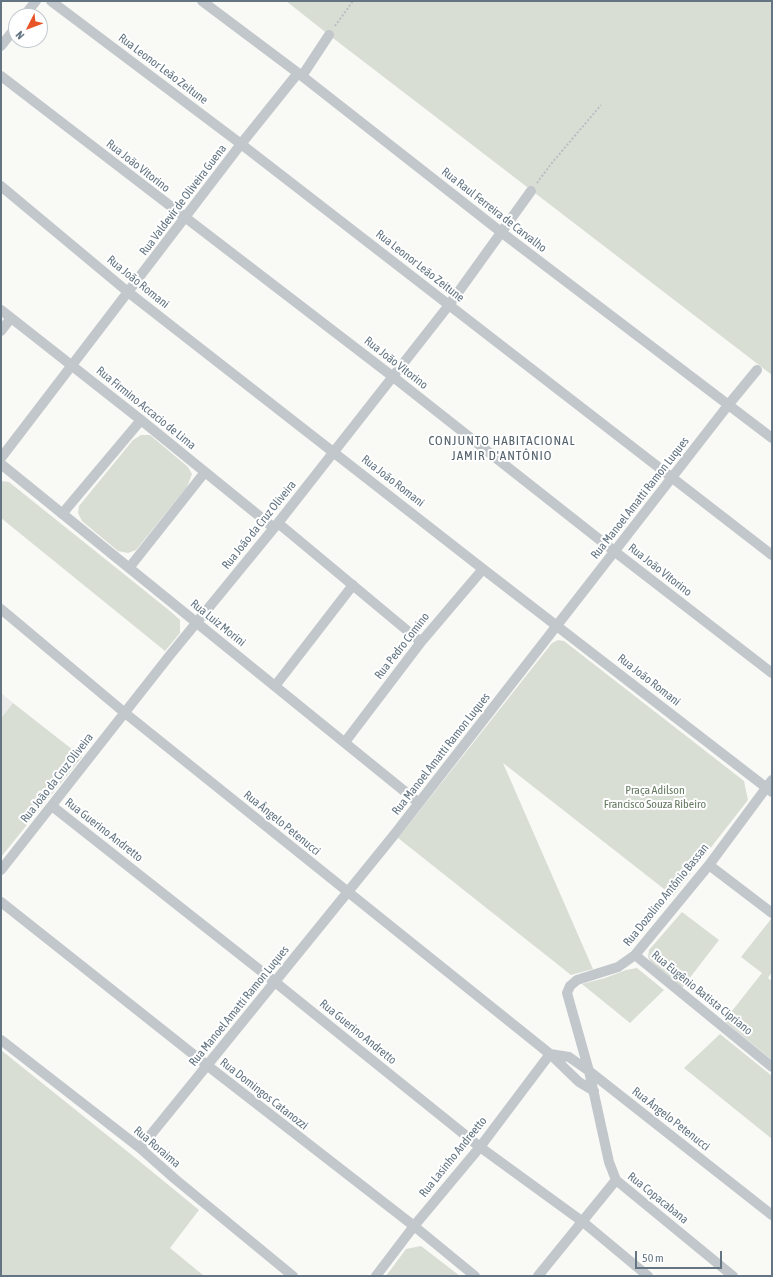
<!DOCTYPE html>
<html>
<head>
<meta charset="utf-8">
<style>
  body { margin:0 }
  #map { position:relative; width:773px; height:1277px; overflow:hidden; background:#f9f9f6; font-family:"Asap Condensed",sans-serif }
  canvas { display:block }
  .frame { position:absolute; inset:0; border:2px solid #637582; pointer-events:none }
  .north { position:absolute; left:8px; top:8px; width:40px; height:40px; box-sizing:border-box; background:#fff; border:1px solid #c1c8cd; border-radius:50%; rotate:228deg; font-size:11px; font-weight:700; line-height:16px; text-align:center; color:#637582 }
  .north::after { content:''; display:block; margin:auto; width:14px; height:18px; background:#e95426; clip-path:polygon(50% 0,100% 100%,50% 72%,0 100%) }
  .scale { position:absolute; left:635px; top:1251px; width:87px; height:18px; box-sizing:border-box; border:2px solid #637582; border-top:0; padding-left:5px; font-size:12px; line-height:14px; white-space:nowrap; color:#637582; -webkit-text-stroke:3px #fff; paint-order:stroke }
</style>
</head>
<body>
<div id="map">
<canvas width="773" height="1277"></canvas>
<div class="frame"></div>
<div class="north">N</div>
<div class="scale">50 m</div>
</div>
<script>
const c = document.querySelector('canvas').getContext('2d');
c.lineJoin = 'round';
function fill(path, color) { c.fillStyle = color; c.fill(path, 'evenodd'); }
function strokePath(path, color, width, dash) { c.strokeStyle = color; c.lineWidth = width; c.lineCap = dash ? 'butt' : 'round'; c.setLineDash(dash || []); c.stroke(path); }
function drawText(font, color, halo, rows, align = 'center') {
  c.font = font + ' "Asap Condensed",sans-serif'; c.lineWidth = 4; c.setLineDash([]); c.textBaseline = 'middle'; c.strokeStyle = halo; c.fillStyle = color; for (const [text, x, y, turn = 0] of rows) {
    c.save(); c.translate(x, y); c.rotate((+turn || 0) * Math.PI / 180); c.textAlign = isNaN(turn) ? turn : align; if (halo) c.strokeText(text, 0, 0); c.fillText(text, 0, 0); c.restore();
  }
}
const built = new Path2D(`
  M1 693 13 703 1 718Z`);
const green = new Path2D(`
  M286 1H772V375L329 35Z
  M141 435H150L188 467 192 474 187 487 136 550 128 553 118 551 82 521 78 513 79 506 133 440Z
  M1 481 9 482 170 611 180 620V633L165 651 1 518Z
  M558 640 564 641 744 781 748 800 673 896 503 763 593 969 571 975 398 838 552 643Z
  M13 703 82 757 1 857V718Z
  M682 912 719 940 682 988 651 962 648 957 649 950Z
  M771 919 772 972 768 978 772 981V1060L724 1021 762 973 741 957Z
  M637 968 664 990 630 1023 582 984 605 978 626 970Z
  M720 1034 772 1076V1139L684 1068Z
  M1 1050 133 1156 199 1210 170 1248 204 1276H1Z
  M421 1246 460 1276H386L406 1249Z`);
const path = new Path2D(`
  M335 26 353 1
  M537 183 551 164 601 105`);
const minor = new Path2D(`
  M51 1 241 144 772 555
  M202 1 302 76 501 232 772 438
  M24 16 36 1
  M1 46 16 27
  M1 76 392 376 614 551 772 673
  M302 76 329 35
  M1 186 128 292 483 569 772 792
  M1 310 141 420 274 528
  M1 331 11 318
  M1 458 241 144 298 73
  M1 464 419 803
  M62 514 141 420
  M278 523 421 642
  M129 568 205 472
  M1 609 125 713 550 1054 569 1057 589 1071 772 1215
  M275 686 353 585
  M345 742 421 642 483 569
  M52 806 275 982 480 1147 583 1222 648 1276
  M709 865 772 913
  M1 870 170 655 278 523 449 305 531 191
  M1 902 208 1066 414 1226 475 1276
  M635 955 772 1067
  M1 1040 140 1148 175 1179 293 1276
  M140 1148 394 835 729 404 757 370
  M376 1276 414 1226 480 1147 550 1054 579 1082 594 1091
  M538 1276 616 1180
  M733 1276 616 1180 609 1162 589 1071 567 993 570 986 577 980 618 967 635 955 709 865 772 780`);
const streetNames = [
  ["Rua Leonor Leão Zeitune",163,69,37],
  ["Rua João Vitorino",138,166,38],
  ["Rua Valdevir de Oliveira Guena",183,200,-53],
  ["Rua Raul Ferreira de Carvalho",494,210,38],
  ["Rua Leonor Leão Zeitune",420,266,38],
  ["Rua João Romani",138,282,39],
  ["Rua João Vitorino",396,363,38],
  ["Rua Firmino Accacio de Lima",146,408,39],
  ["Rua João Romani",393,481,38],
  ["Rua Manoel Amatti Ramon Luques",640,498,-52],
  ["Rua João da Cruz Oliveira",259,525,-51],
  ["Rua João Vitorino",660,570,38],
  ["Rua Luiz Morini",218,623,39],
  ["Rua Pedro Comino",402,646,-52],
  ["Rua João Romani",649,680,38],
  ["Rua Manoel Amatti Ramon Luques",441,754,-52],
  ["Rua João da Cruz Oliveira",57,778,-52],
  ["Rua Ângelo Petenucci",282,823,39],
  ["Rua Guerino Andretto",104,830,38],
  ["Rua Dozolino Antônio Bassan",666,895,-51],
  ["Rua Eugênio Batista Cipriano",702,993,39],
  ["Rua Manoel Amatti Ramon Luques",239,1006,-51],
  ["Rua Guerino Andretto",358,1032,39],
  ["Rua Domingos Catanozzi",264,1094,38],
  ["Rua Ângelo Petenucci",671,1119,38],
  ["Rua Roraima",157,1147,40],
  ["Rua Lasinho Andreetto",453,1157,-51],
  ["Rua Copacabana",658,1198,39]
];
const parkNames = [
  ["Praça Adilson",655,790],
  ["Francisco Souza Ribeiro",655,804]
];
const neighbourhoodNames = [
  ["CONJUNTO HABITACIONAL",502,441],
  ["JAMIR D'ANTÔNIO",502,456]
];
fill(built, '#eaebea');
fill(green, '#d9ded5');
strokePath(path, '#babec1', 2, [2, 2]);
strokePath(minor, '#c2c7cb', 10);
drawText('12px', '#637582', '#fff', streetNames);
drawText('12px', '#667a62', '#fff', parkNames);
c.letterSpacing = '1px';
drawText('13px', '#55636d', '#fff', neighbourhoodNames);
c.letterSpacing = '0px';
</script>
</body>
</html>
